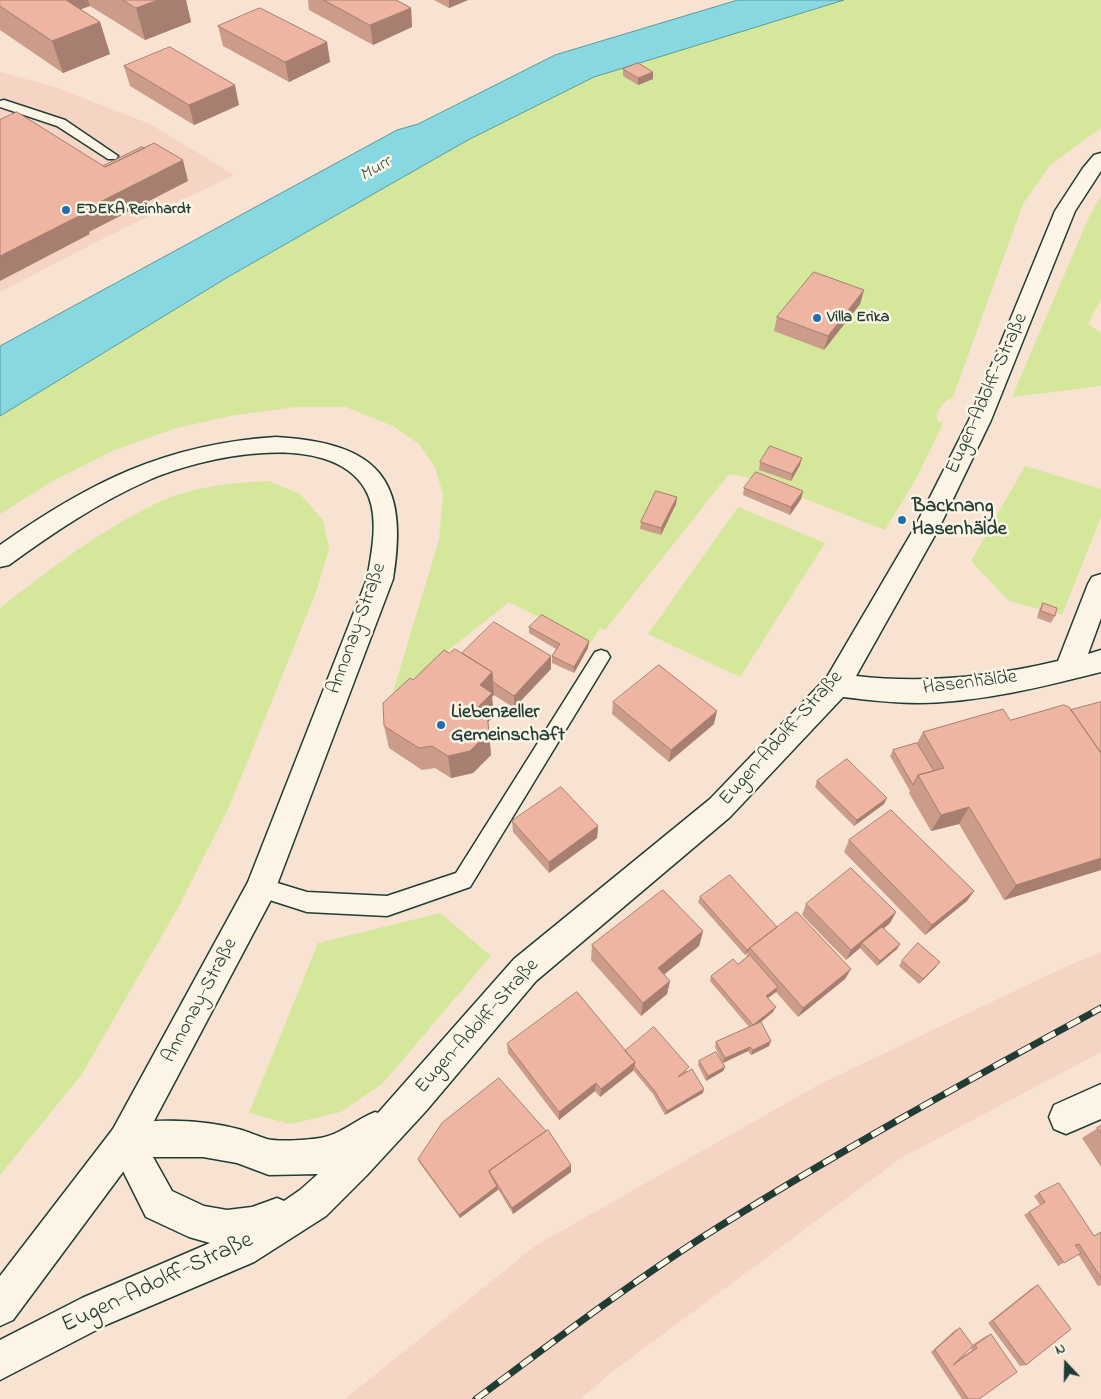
<!DOCTYPE html>
<html>
<head>
<meta charset="utf-8">
<style>
  body { margin:0 }
  #map { position:relative; width:1101px; height:1399px; overflow:hidden; background:#f8e2d1; font-family:"Indie Flower",sans-serif }
  canvas { display:block }
  .north { position:absolute; left:1041px; top:1339px; width:50px; height:50px; -webkit-text-stroke:4px #fcf5e5; paint-order:stroke; rotate:339deg; font-size:14px; font-weight:700; line-height:20px; text-align:center; color:#1f3d34 }
  .north::after { content:''; display:block; margin:auto; width:18px; height:22px; background:#1f3d34; clip-path:polygon(50% 0,100% 100%,50% 72%,0 100%) }
</style>
</head>
<body>
<div id="map">
<canvas width="1101" height="1399"></canvas>
<div class="north">N</div>
</div>
<script>
const c = document.querySelector('canvas').getContext('2d');
c.lineJoin = 'round';
function fill(path, color) { c.fillStyle = color; c.fill(path, 'evenodd'); }
function strokePath(path, color, width, dash) { c.strokeStyle = color; c.lineWidth = width; c.lineCap = dash ? 'butt' : 'round'; c.setLineDash(dash || []); c.stroke(path); }
function drawText(font, color, halo, rows, align = 'center') {
  c.font = font + ' "Indie Flower",sans-serif'; c.lineWidth = 5; c.setLineDash([]); c.textBaseline = 'middle'; c.strokeStyle = halo; c.fillStyle = color; for (const [text, x, y, turn = 0] of rows) {
    c.save(); c.translate(x, y); c.rotate((+turn || 0) * Math.PI / 180); c.textAlign = isNaN(turn) ? turn : align; if (halo) c.strokeText(text, 0, 0); c.fillText(text, 0, 0); c.restore();
  }
}
const built = new Path2D(`
  M0 72 55 87 150 124 234 175 106 237 0 292Z
  M1101 952V1052L901 1158 612 1372 580 1399H345L535 1246 820 1084 1065 967Z`);
const green = new Path2D(`
  M844 0H1101V128L1050 165 1023 204 953 397C944 400 940 408 936 416L938 421 943 423 917 477 885 530 754 479 729 474 605 630 600 628 590 644 509 602 392 695 439 540 443 494 435 467 419 444 393 426 346 407H296L235 415 176 428 112 451 51 482 0 514V416L212 287 363 200 468 140 594 77Z
  M1101 196V299L1088 324 1101 333V386L1012 397 1089 217Z
  M1025 466 1101 489V517L1062 615 1009 601 971 561Z
  M269 481 300 494 323 520 329 549 316 592 229 807 179 906 82 1074 0 1175V608C48 571 96 533 151 506 187 487 229 483 269 481Z
  M738 507 825 543 740 677 648 634Z
  M440 913 491 956 382 1084 341 1112 290 1124 249 1113 318 943Z`);
const water = new Path2D(`
  M738 0H844L594 77 468 140 228 277 0 416V346L397 130 418 124 555 55Z`);
const service = new Path2D(`
  M4 100 65 120 118 156 116 159H108L57 126 0 107V101Z
  M601 650 607 652 610 657 607 662 470 887 387 916 307 912 254 895 251 888 254 881 261 878 307 892 387 896 456 873 595 652Z`);
const minor = new Path2D(`
  M1101 153V171L1075 211 991 420 939 528 856 676C924 684 991 677 1058 661L1088 584 1092 577 1101 574V618L1088 654 1101 650V672C1042 687 981 702 920 703 894 703 868 700 843 697L730 817 536 981 426 1111 367 1175 326 1216 254 1262 108 1324 0 1380V1340L82 1298 210 1243 189 1237 146 1217 108 1141 113 1129C142 1116 206 1120 238 1129 247 1131 257 1136 267 1139 278 1142 308 1140 320 1138 340 1135 357 1119 375 1112L378 1113 514 959 710 799 827 677 915 527 969 420 1055 211 1083 168 1094 155ZM153 1157H203L237 1163 269 1175 318 1174 300 1190 284 1201 277 1198 252 1207 227 1210 204 1206 172 1191Z
  M1101 1084V1119L1066 1134 1054 1129 1049 1117 1054 1105Z`);
const tertiary = new Path2D(`
  M276 437C376 443 410 477 393 579L272 898 137 1153 13 1320 0 1326V1276L113 1129 248 882 367 579C372 552 380 514 365 489 329 428 201 457 149 480 99 502 53 533 9 565L0 567V545C90 482 165 444 276 437Z`);
const rail = new Path2D(`
  M476 1399C549 1345 621 1290 698 1240 828 1157 965 1082 1101 1008`);
const wall = new Path2D(`
  M0 0H186L191 22 145 40 90 6 81 9 100 22 110 54 63 73 0 30Z
  M308 0H396L411 8 412 27 373 45 309 10Z
  M434 0H468L449 8Z
  M218 26 327 42 330 62 289 82 223 46Z
  M124 66 239 105 194 125 130 86Z
  M623 69 653 79 638 85 623 76Z
  M864 290 860 304 824 350 774 331 777 317Z
  M760 462 800 465 791 481 759 470Z
  M744 488 803 491 801 499 790 515 743 495Z
  M677 497 676 504 661 535 640 529 641 522Z
  M1043 603 1055 616 1051 623 1037 618 1039 610Z
  M529 627 589 641 588 648 574 673 552 663V656L556 649 529 633Z
  M449 653H462L551 669 514 708 494 695 492 697 494 716 488 722 491 755 473 773 451 778 435 768 422 770 389 748 384 726 413 680Z
  M613 702 714 724 669 762 612 714Z
  M1101 702V870L1004 900 959 824 931 831 909 793 910 791 890 756 893 750 917 743 923 732 1010 720 1071 710Z
  M817 781 884 804 854 826 815 787Z
  M512 821 598 826 597 838 549 873 513 832Z
  M849 840 974 891 967 901 925 935 844 852Z
  M700 897 776 928 851 969 845 979 798 1017 776 992 768 998 773 1012 761 1022 769 1046 751 1055 748 1051 723 1063 715 1047 716 1042 749 1027 710 981 711 976 738 964 746 958 748 952 745 955 698 902Z
  M806 904 896 912 890 923 884 928 897 949 877 966 860 948 846 960 802 915Z
  M703 931 699 946 664 974 670 981 667 994 641 1016 591 960 592 945Z
  M902 961 936 967 919 984 899 966Z
  M507 1044 625 1051 687 1071 703 1093 665 1115 653 1094 633 1070 600 1097 595 1091 559 1120 508 1053Z
  M699 1061 725 1067 723 1071 706 1081 698 1065Z
  M1101 1126V1167L1082 1138Z
  M418 1159 571 1172 513 1214 498 1189 460 1218 419 1162Z
  M1039 1193 1094 1236 1101 1232V1285L1098 1286 1078 1254 1058 1266 1024 1215 1040 1205 1034 1196Z
  M1038 1285 1026 1365 1020 1366 988 1323 1032 1288Z
  M960 1328 972 1345 986 1336 991 1334 979 1399H962L931 1352 955 1330ZM971 1348 972 1350 960 1358Z`);
const shadedWall = new Path2D(`
  M50 0H88L90 6 56 18Z
  M158 0H186L191 22 145 40 136 8Z
  M449 0H468L449 8Z
  M411 8 412 27 373 45 370 25Z
  M100 22 110 54 63 73 52 41Z
  M327 42 330 62 289 82 285 62Z
  M653 72V79L638 85V78Z
  M235 85 239 105 194 125 189 105Z
  M183 160 188 181 89 232 90 234 0 281V256L80 212Z
  M864 290 860 304 824 350 828 336Z
  M802 458 800 465 791 481 792 474Z
  M803 491 801 499 790 515 791 507Z
  M677 497 676 504 661 535V528Z
  M589 641 588 648 574 673V667Z
  M551 656V669L514 708V696Z
  M492 672 494 695 492 697 494 716 480 730 478 707 480 685Z
  M717 711 714 724 669 762 671 750Z
  M489 732 491 755 473 773 451 778 448 756Z
  M887 798 884 804 854 826 857 820Z
  M969 807 959 824 931 831 941 815Z
  M598 826 597 838 549 873V862Z
  M1101 858V870L1004 900 1016 885Z
  M974 891 967 901 925 935 932 925Z
  M896 912 890 923 864 945 862 943 860 948 846 960 851 950Z
  M777 927 775 932 750 948 748 952 745 955 747 950Z
  M703 931 699 946 655 982 658 968Z
  M900 944 897 949 877 966 880 961Z
  M940 962 936 967 919 984 923 979Z
  M851 969 845 979 798 1017 803 1008Z
  M670 981 667 994 641 1016 643 1003Z
  M778 987 776 992 764 1001 766 996Z
  M776 1007 773 1012 751 1030 753 1025Z
  M771 1041 769 1046 751 1055 753 1050Z
  M750 1047 748 1051 723 1063 725 1058Z
  M635 1062 633 1071 600 1097 601 1089Z
  M725 1067 723 1071 706 1081 708 1076Z
  M596 1083 595 1091 559 1120V1112Z
  M704 1089 703 1093 665 1115 667 1111Z
  M571 1165V1172L513 1214 512 1208Z
  M497 1186 498 1190 460 1218 459 1215Z`);
const building = new Path2D(`
  M0 0H66L100 22 52 41 0 6Z
  M123 0H158L136 8Z
  M324 0H396L411 8 370 25Z
  M260 8 327 42 285 62 218 26Z
  M170 47 235 85 189 105 124 66Z
  M638 63 653 72 638 78 623 69Z
  M17 112 105 167 154 143 183 160 80 212 83 214 0 256V120Z
  M142 147 145 148 105 167 103 166Z
  M814 272 864 290 828 336 777 317Z
  M770 446 802 458 792 474 760 462Z
  M756 472 803 491 791 507 744 488Z
  M656 491 677 497 661 528 641 522Z
  M1043 603 1057 608 1055 616 1041 611Z
  M542 615 589 641 574 667 552 656 560 644 529 627Z
  M494 622 551 656 514 696 493 682 492 672 462 653Z
  M455 649 492 672 480 685 492 693 478 707 487 713 489 732 470 751 448 756 432 746 419 748 384 726 383 703 410 678 413 680 444 650 449 653Z
  M659 665 717 711 671 750 613 702Z
  M1101 702V753L1071 710Z
  M1064 705 1069 707 1101 753V858L1016 885 969 807 941 815 918 775 944 768 923 732 1003 709 1010 720Z
  M917 743 934 771 918 775 913 785 893 750Z
  M847 759 887 798 857 820 817 781Z
  M561 787 598 826 549 862 512 821Z
  M891 810 974 891 932 925 849 840Z
  M851 868 896 912 851 950 806 904Z
  M730 875 777 927 747 950 700 897Z
  M663 890 703 931 658 968 670 981 643 1003 592 945Z
  M797 912 851 969 803 1008 750 948Z
  M882 927 900 944 880 961 862 943Z
  M918 943 940 962 923 979 902 961Z
  M750 955 778 987 766 996 776 1007 753 1025 711 976 733 959 738 964Z
  M577 992 635 1062 601 1089 596 1083 559 1112 507 1044Z
  M761 1022 771 1041 753 1050 750 1047 725 1058 716 1042Z
  M654 1027 689 1067 678 1077 692 1069 704 1089 667 1111 654 1090 634 1066 635 1062 625 1051Z
  M716 1052 725 1067 708 1076 699 1061Z
  M499 1078 546 1131 489 1171 490 1174 497 1186 459 1215 418 1159 442 1123Z
  M1101 1126V1133L1097 1128Z
  M548 1130 571 1165 512 1208 489 1171Z
  M1059 1183 1094 1236 1101 1232V1278L1079 1244 1075 1245 1081 1253 1064 1263 1029 1212 1045 1202 1039 1193Z
  M1038 1285 1071 1329 1026 1365 993 1321Z
  M960 1328 973 1346 953 1365 977 1348 975 1345 991 1334 1017 1372 979 1399H968L935 1350Z`);
const markers = [
  [66,210,5,"#1f6fb2"],
  [817,318,5,"#1f6fb2"],
  [902,520,5,"#1f6fb2"],
  [441,725,5,"#1f6fb2"]
];
const farPoinames = [
  ["EDEKA Reinhardt",76,210],
  ["Villa Erika",827,318]
];
const farWaternames = [
  ["Murr",376,170,-30]
];
const streetNames = [
  ["Eugen-Adolff-Straße",988,394,-66],
  ["Annonay-Straße",358,629,-70],
  ["Hasenhälde",970,684,-7],
  ["Eugen-Adolff-Straße",782,739,-48],
  ["Annonay-Straße",201,1001,-62],
  ["Eugen-Adolff-Straße",478,1027,-48]
];
const poiNames = [
  ["Backnang",912,508],
  ["Hasenhälde",912,531],
  ["Liebenzeller",451,714],
  ["Gemeinschaft",451,737]
];
const nearStreetnames = [
  ["Eugen-Adolff-Straße",158,1284,-25]
];
fill(built, '#f5d4c3');
fill(green, '#d4e79b');
fill(water, '#87d8e0');
strokePath(water, '#5d9a9b', 1);
strokePath(service, '#1f3d34', 3);
strokePath(minor, '#1f3d34', 3);
strokePath(tertiary, '#1f3d34', 3);
fill(service, '#fcf5e5');
fill(minor, '#fcf5e5');
fill(tertiary, '#fcf5e5');
strokePath(rail, '#1f3d34', 7);
strokePath(rail, '#fcf5e5', 5, [14]);
fill(wall, '#cc9c8b');
fill(shadedWall, '#a67f71');
fill(building, '#edb5a2');
strokePath(building, '#a67f71', 1);
for (const [x, y, r, color] of markers) { const dot = new Path2D(); dot.arc(x, y, r, 0, 2 * Math.PI); c.fillStyle = color; c.fill(dot); strokePath(dot, '#fcf5e5', 2); }
drawText('bold 16px', '#1f3d34', '#fcf5e5', farPoinames, 'left');
drawText('italic 18px', '#345c56', '#fcf5e5', farWaternames);
drawText('20px', '#1f3d34', '#fcf5e5', streetNames);
drawText('bold 20px', '#1f3d34', '#fcf5e5', poiNames, 'left');
drawText('24px', '#1f3d34', '#fcf5e5', nearStreetnames);
</script>
</body>
</html>
